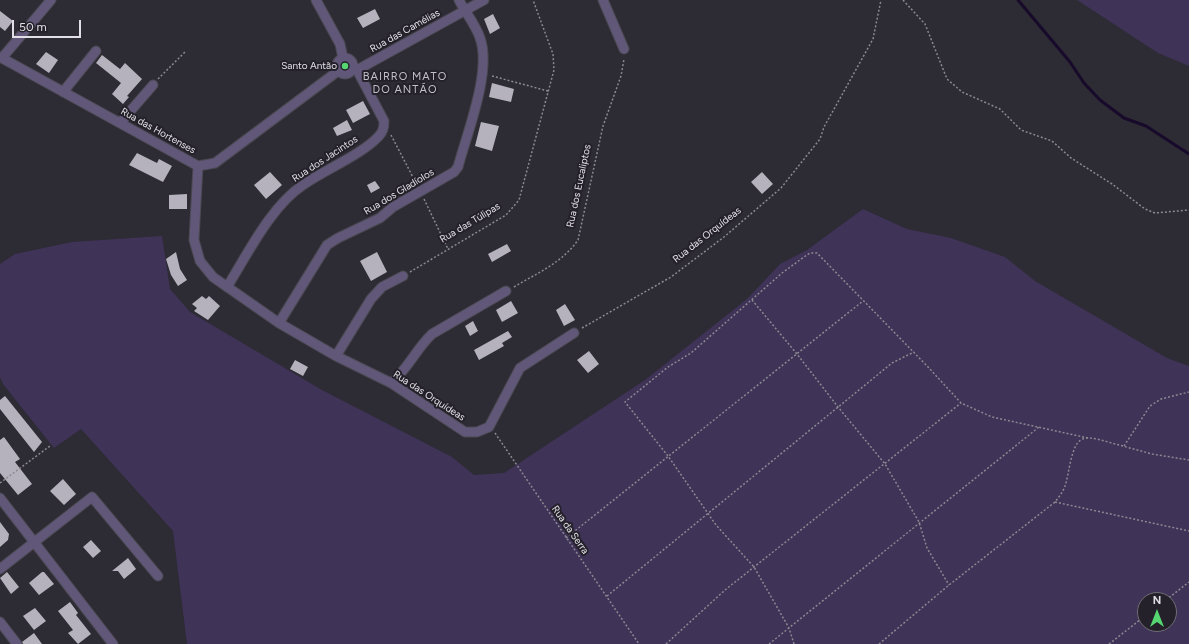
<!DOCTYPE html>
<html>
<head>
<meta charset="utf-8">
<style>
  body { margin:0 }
  #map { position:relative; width:1189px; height:644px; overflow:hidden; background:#2d2b34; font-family:Figtree,sans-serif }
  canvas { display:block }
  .north { position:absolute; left:1137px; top:592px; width:40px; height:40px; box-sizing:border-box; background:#24212a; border:1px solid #706d75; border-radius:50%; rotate:0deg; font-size:11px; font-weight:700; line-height:16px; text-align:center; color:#e2e0e6 }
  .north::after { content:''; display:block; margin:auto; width:14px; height:18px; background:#55d671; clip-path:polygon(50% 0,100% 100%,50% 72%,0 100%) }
  .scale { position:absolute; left:12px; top:20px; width:69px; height:18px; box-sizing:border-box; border:2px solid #e2e0e6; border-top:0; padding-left:5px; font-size:12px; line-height:14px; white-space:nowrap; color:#e2e0e6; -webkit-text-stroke:3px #24212a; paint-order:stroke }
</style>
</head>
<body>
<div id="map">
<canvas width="1189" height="644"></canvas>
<div class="north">N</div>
<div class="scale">50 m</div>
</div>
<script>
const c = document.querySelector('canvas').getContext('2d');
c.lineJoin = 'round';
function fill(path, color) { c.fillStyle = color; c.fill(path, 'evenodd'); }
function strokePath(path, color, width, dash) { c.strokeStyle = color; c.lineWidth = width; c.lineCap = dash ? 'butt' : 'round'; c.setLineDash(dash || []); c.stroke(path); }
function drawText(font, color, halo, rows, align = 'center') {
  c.font = font + ' Figtree,sans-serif'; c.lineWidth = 4; c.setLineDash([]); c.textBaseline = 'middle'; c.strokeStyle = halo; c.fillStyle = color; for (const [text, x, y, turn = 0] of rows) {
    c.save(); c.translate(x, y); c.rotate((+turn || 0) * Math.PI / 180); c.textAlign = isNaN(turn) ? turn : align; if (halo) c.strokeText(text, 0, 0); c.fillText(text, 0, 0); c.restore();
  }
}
const green = new Path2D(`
  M1077 0H1189V66L1158 53Z
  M863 209 907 229 951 238 1005 257 1035 281 1167 358 1189 366V644H187L173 531 81 429 54 448 3 384 0 377V264L15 254 72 242 162 236 170 289 190 312 322 390 452 457 474 475 504 473 645 380 747 299 780 264 807 250ZM1145 600H1169V624H1145Z`);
const stream = new Path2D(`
  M1018 0 1070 62 1084 83 1100 100 1124 118 1146 126 1189 154`);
const building = new Path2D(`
  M375 9 380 19 363 28 357 18Z
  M0 11 13 21 5 31 0 27Z
  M493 14 500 28 490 34 484 19Z
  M46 52 58 60 49 73 36 64Z
  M102 55 120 69 125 63 142 79 127 96 129 97 123 104 112 94 121 83 96 63Z
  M492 83 514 89 511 102 489 97Z
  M363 101 370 114 353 123 346 110Z
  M347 120 352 130 337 136 333 128Z
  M481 122 499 126 492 151 475 146Z
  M137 153 157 163 159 159 172 166 163 182 129 165Z
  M270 172 282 185 266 199 254 185Z
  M762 172 773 184 762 194 751 182Z
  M375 181 380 188 371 193 367 185Z
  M187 194V209H169V195Z
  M507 244 511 251 492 262 488 254Z
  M176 252 180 269 187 280 178 286 171 275 166 259Z
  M377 252 387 272 371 281 360 261Z
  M202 296 206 299 209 296 220 306 208 320 194 311 197 308 192 304Z
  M511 301 518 313 502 322 496 310Z
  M565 304 575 320 564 326 556 310Z
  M473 321 478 331 470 336 465 326Z
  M508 331 512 337 502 343 504 346 479 360 474 350Z
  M589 351 599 364 588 373 577 360Z
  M295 360 308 367 303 376 290 369Z
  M5 396 42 442 34 452 0 409V400Z
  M4 437 20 459 15 462 32 484 18 495 0 473V440Z
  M63 479 76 494 64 505 50 491Z
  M0 522 9 534 8 540 0 547Z
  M91 540 101 551 93 558 83 547Z
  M128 558 136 569 124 579 118 571H112Z
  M7 572 19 587 11 594 0 578Z
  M42 572H44L54 584 39 595 29 583Z
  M70 602 78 613 76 615 91 634 78 644 68 633 73 630 58 611Z
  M35 608 46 621 34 630 23 616Z
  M34 633 42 644H23L22 642Z`);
const path = new Path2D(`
  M903 0 925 24 947 79 962 92 1000 109 1021 130 1052 141 1071 158 1112 184 1145 209 1155 213 1189 210
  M492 76 548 91
  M158 79 185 52
  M391 135 416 183
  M424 199 448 249
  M410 272 506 215 519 200 554 70 553 54 533 0
  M514 287C537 273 562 263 578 240L603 126 621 76 624 59
  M752 300 797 354 838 407 885 464 919 522 927 548 949 585
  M582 328 671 277 724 237 781 188 820 139 824 127 873 39 881 0
  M495 433 639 644
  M1124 446 1150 406 1161 399 1189 392
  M0 483 50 446
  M1055 502 1189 531
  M566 538 863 301
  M607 596 892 363 914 352
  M1166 600 1189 582
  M666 644 725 590 961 403
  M769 644 1039 427
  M794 644 789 628 754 567 716 525 668 456 625 402 668 367 691 353 782 273 804 257 810 253H817L929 368 961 403 992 417 1088 438
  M879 644 949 585 1055 502C1059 497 1063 492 1065 486 1069 475 1071 445 1081 440 1086 437 1091 438 1097 439L1152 454 1189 460
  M1109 644 1145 616`);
const minor = new Path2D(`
  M316 0 340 44 343 58
  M603 0 624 49
  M0 57 198 166 215 163 338 71
  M337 66a8 8 0 1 1 16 0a8 8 0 1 1-16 0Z
  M2 58 51 0
  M357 70 484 0
  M63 92 96 51
  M120 123 153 85
  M198 166 194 240 200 261 213 277 279 323 336 356 391 383 465 432H477L489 427 520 368 574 333
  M227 287C247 255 271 206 303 185 324 170 361 155 378 137 383 132 384 128 384 121L357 70H352
  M279 323 327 245 338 238 380 218 393 207 454 172 458 167C467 133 492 71 480 38 476 25 465 12 459 0
  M336 356 371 299 382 287 403 276
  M391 383C408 369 416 349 432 334L506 291
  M0 498 113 644
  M0 569 92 497 158 576
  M0 622 17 644`);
const markers = [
  [345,66,4,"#55d671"]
];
const streetNames = [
  ["Rua das Camélias",405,31,-29],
  ["Rua das Hortenses",158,131,29],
  ["Rua dos Jacintos",325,159,-33],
  ["Rua dos Eucaliptos",579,186,-78],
  ["Rua dos Gladíolos",399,192,-31],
  ["Rua das Túlipas",470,223,-31],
  ["Rua das Orquídeas",707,235,-38],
  ["Rua das Orquídeas",429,396,33],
  ["Rua da Serra",570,530,55]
];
const poiNames = [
  ["Santo Antão",337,66]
];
const neighbourhoodNames = [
  ["BAIRRO MATO",405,77],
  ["DO ANTÃO",405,90]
];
fill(green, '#3f3357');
strokePath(stream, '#170a2b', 3);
fill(building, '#b5b2bd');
strokePath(minor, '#4a4850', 11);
strokePath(path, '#8b8991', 1.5, [2, 2]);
strokePath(minor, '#615779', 9);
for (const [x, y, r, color] of markers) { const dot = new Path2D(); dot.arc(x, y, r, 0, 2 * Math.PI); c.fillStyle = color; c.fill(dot); strokePath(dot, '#24212a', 1.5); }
drawText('10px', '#e2e0e6', '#24212a', streetNames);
drawText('10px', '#e2e0e6', '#24212a', poiNames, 'right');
c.letterSpacing = '1px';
drawText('11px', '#c2bfca', '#24212a', neighbourhoodNames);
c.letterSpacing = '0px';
</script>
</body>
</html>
